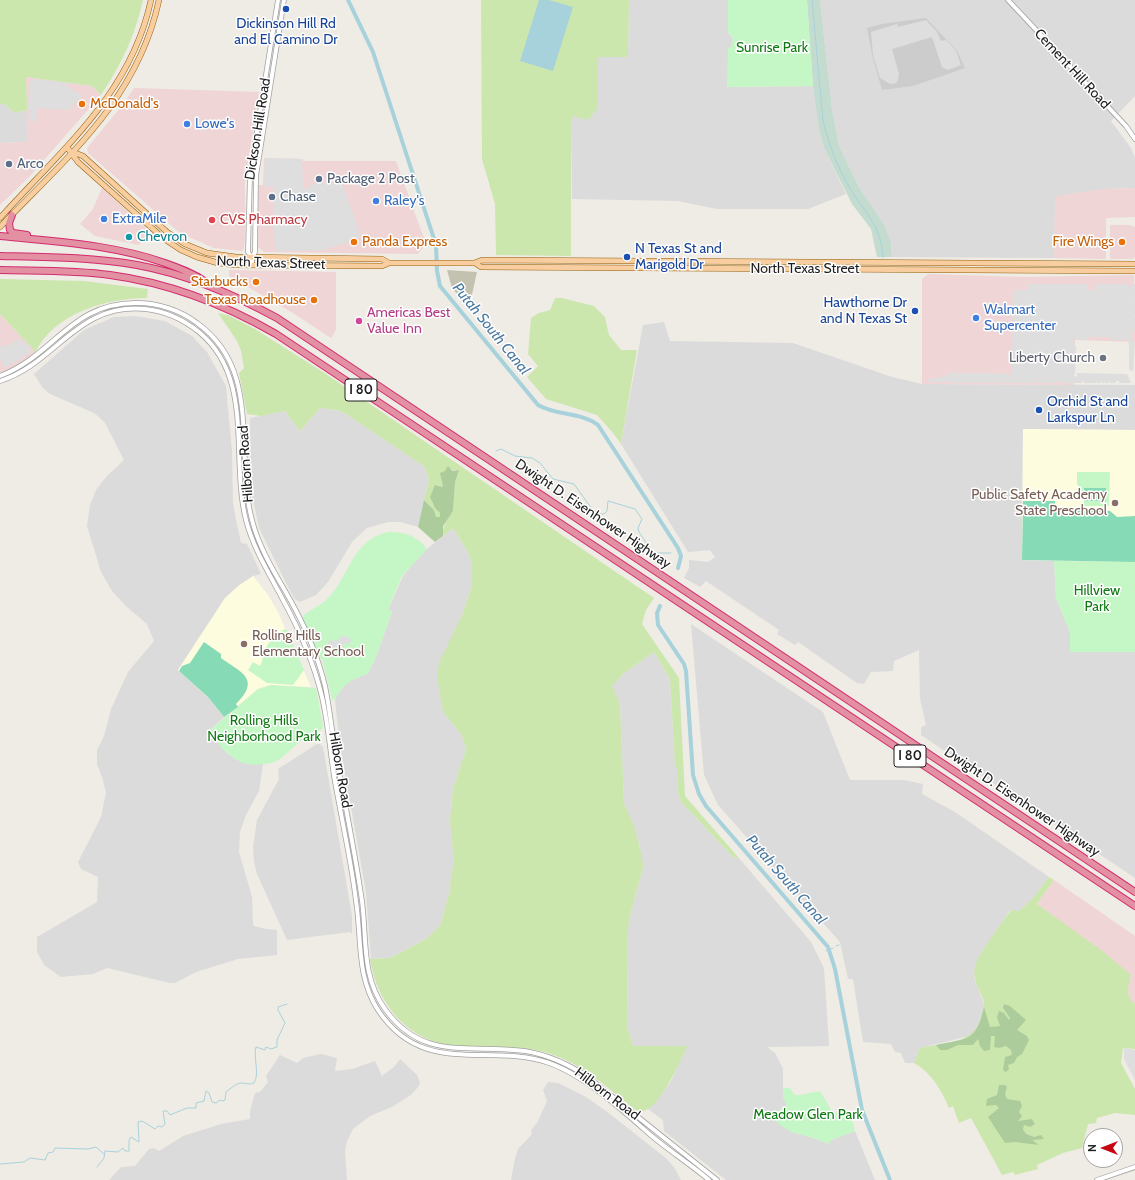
<!DOCTYPE html>
<html>
<head>
<meta charset="utf-8">
<style>
  body { margin:0 }
  #map { position:relative; width:1135px; height:1180px; overflow:hidden; background:#efebe5; font-family:Cabin,sans-serif }
  canvas { display:block }
  .north { position:absolute; left:1083px; top:1128px; width:40px; height:40px; box-sizing:border-box; background:#fff; border:1px solid #a5a5a5; border-radius:50%; rotate:270deg; font-size:11px; font-weight:700; line-height:16px; text-align:center; color:#1e1e1e }
  .north::after { content:''; display:block; margin:auto; width:14px; height:18px; background:#c50811; clip-path:polygon(50% 0,100% 100%,50% 72%,0 100%) }
</style>
</head>
<body>
<div id="map">
<canvas width="1135" height="1180"></canvas>
<div class="north">N</div>
</div>
<script>
const c = document.querySelector('canvas').getContext('2d');
c.lineJoin = 'round';
function fill(path, color) { c.fillStyle = color; c.fill(path, 'evenodd'); }
function strokePath(path, color, width, dash) { c.strokeStyle = color; c.lineWidth = width; c.lineCap = dash ? 'butt' : 'round'; c.setLineDash(dash || []); c.stroke(path); }
function drawText(font, color, halo, rows, align = 'center') {
  c.font = font + ' Cabin,sans-serif'; c.lineWidth = 3; c.setLineDash([]); c.textBaseline = 'middle'; c.strokeStyle = halo; c.fillStyle = color; for (const [text, x, y, turn = 0] of rows) {
    c.save(); c.translate(x, y); c.rotate((+turn || 0) * Math.PI / 180); c.textAlign = isNaN(turn) ? turn : align; if (halo) c.strokeText(text, 0, 0); c.fillText(text, 0, 0); c.restore();
  }
}
const residential = new Path2D(`
  M629 0H728V33L732 37 734 41 731 48 727 87 813 86 824 148 846 194 808 209H717L678 201 572 199 571 125 573 116 598 57H628Z
  M820 0H1135V96L1111 121 1131 148 1135 158V188L1104 189 1055 216 1054 258 892 257 891 243 860 189 839 146 832 109Z
  M0 104H4L15 113 27 110V142L0 143Z
  M135 316 165 321 192 336 207 352 226 386 232 452 233 503 237 525 241 543 247 544 261 574 253 576 225 598 178 670 208 697 224 717 209 731 223 749 228 754 249 764H263L259 791 246 815 240 832 239 852 252 897 253 924 254 926 266 929 277 930V955L238 959 196 972 175 983H170L107 968 93 974 61 977 44 965 37 952V937L97 902 98 877 81 869 78 862 101 817 106 793 103 780 97 764V750L104 736 111 709 128 672 154 641 147 624 127 607 112 591 101 572 87 526 90 505 96 490 106 477 124 460 105 423 99 417 94 413 50 394 42 387 34 374 84 330 114 317Z
  M664 322 670 341 793 343 892 377 922 384 1135 385V430L1023 429 1022 560 1054 561 1056 598 1070 632V652H1135V878L921 735V727L926 725 920 699 919 650 894 661 893 671 871 672 864 684 857 683 798 642 795 645 777 634 779 630 706 581 700 587 684 578 689 568V560L708 562 715 557 710 550 688 552 621 444 643 325Z
  M320 408 337 410 346 414 421 464 425 467 429 480 418 527 401 522H388L367 528 352 542 328 582 316 595 300 602 295 599 289 589 259 528 252 494 254 492 251 473 250 418 285 411 300 431Z
  M453 528 469 554 472 564 473 575 472 586 462 615 443 712 461 734 466 749 453 789 450 821 454 863 451 875 450 890 440 926 426 939 390 958 371 959 366 892 340 745 335 700 341 687 347 682 368 673 377 654 392 612 388 610 403 576 422 553Z
  M691 624 823 712 850 780H904L923 784 922 794 955 812 1049 877 1032 899 1019 911 1010 910 979 958 975 968 974 978 983 1001 984 1007 977 1030 969 1036 920 1048 914 1063H905L901 1053 895 1052 891 1044 863 1042 853 979H848L840 942 718 805 704 775Z
  M654 652 670 679 675 767 677 768 678 793 681 802 735 859 738 857 756 878 811 942 824 968 829 1046 767 1047 775 1053 783 1069V1097L787 1105 771 1115 792 1132 817 1139 829 1144 831 1140 855 1131 875 1180H726L664 1131 663 1120 648 1109 670 1083 687 1046H633L627 1026 628 929 630 915 643 868 639 843 624 803 620 705 611 686 624 673Z
  M317 744H320L323 747 352 916V934L350 932 287 940 257 874 254 862 253 847 257 820 279 779 278 769Z
  M321 1054 337 1058 335 1071 352 1069 375 1061 382 1076 394 1067 400 1059 417 1075 420 1082 419 1086 411 1095 392 1107 370 1116 353 1129 347 1141 345 1151 347 1180H109L121 1167 135 1166 149 1149 154 1148 159 1151 183 1136 221 1124 250 1119V1111L255 1093 260 1092 268 1082 266 1076 280 1055 297 1063 303 1058Z
  M548 1082 558 1083 586 1097 606 1111 667 1159 674 1167 681 1180H511L515 1158 518 1149 532 1134 531 1130 537 1123 547 1101 543 1090Z`);
const commercial = new Path2D(`
  M26 77 92 86 101 95 29 177 0 205V143L27 142Z
  M134 88 259 92 245 181V236L244 248 242 251 214 248 180 233 88 153 87 148 121 107Z
  M264 158 303 159V161H396L426 244 418 254 264 252 258 247 257 185H263Z
  M102 188 147 229V236L139 245 95 236 80 224 93 209Z
  M1135 188V217L1106 218V259L1054 258 1055 196 1104 189Z
  M1110 225H1130L1135 227V257L1133 259H1110Z
  M229 270 336 272V330L331 338 293 313 229 276Z
  M928 274 1023 277 1134 275 1135 342 1075 340 1074 385 922 384V279Z
  M0 314 31 347 35 353 20 364 0 373Z
  M1054 880 1135 936V1004L1130 999 1127 987 1131 975 1037 904Z`);
const education = new Path2D(`
  M1023 429 1135 430V562L1022 560Z
  M253 576 268 595 278 612 311 687 271 685 258 689 224 717 208 697 178 670 225 598 238 586Z`);
const religious = new Path2D(`
  M926 18 957 51 965 68 913 86 882 90 872 55 867 28 881 24Z`);
const construction = new Path2D(`
  M447 270 477 272 469 308 452 288Z`);
const grass = new Path2D(`
  M0 0H143C135 36 121 65 101 95L92 86 26 77 27 110 15 113 4 104H0Z
  M481 0H629L628 57H598V108L588 120 573 116 571 125V256L496 255 495 204 482 159Z
  M0 279 84 281 148 289 147 298C107 298 54 313 35 353L31 347 0 314Z
  M555 298H562L594 306 605 317 609 335 621 350H637L621 444 613 433 597 415 546 399 527 377 538 366 528 354 531 318 539 313 550 310Z
  M218 313 230 316 255 329 326 374 654 598 646 610 642 624 679 678 685 796 738 857 735 859 681 802 678 793 677 768 675 767 670 679 654 652 624 673 612 686 620 705 624 803 634 826 642 856 643 868 630 915 628 929 627 1026 633 1046H687C682 1059 655 1119 637 1111 609 1089 583 1064 548 1053 518 1044 488 1050 457 1047 409 1042 377 1005 370 959L390 958 398 954 426 939 440 926 450 890 451 875 454 863 450 821 453 789 466 749 461 734 443 712 437 677 439 663 462 615 472 586V564L469 554 453 528 443 536 442 534 446 520 453 511 455 483 459 470 445 471 442 477 443 486 442 488 438 485C427 494 431 504 440 513V517H436L434 510 424 500 429 480 425 467 346 414 337 410 320 408 300 431 285 411 261 416 247 414 239 373 244 368 241 351 237 341Z
  M1049 877 1054 880 1037 904 1105 953 1131 975C1128 986 1125 995 1135 1004V1049L1123 1048 1121 1063 1135 1089V1115L1115 1113 1097 1118 1096 1123 1088 1124 1082 1148 1063 1153 1037 1165 1038 1169 1015 1175 1013 1172 1002 1175 971 1118 959 1123 953 1106 949 1108C942 1091 931 1072 914 1063L920 1048C943 1043 975 1044 981 1017 983 1011 985 1005 983 999 979 988 972 980 975 967 979 952 1001 924 1011 910L1019 911 1032 899Z`);
const forest = new Path2D(`
  M448 466 452 471 459 470 455 483 453 511 443 526V536L435 542 418 527 424 500 434 510 436 517H440V513L435 508 430 497 435 485 442 487 443 486 440 473 445 471Z
  M1004 1004 1010 1006 1026 1020 1017 1030 1027 1036 1029 1040 1022 1054 1017 1057 1014 1063 1008 1065 1009 1069 1006 1072 1003 1070 1005 1057 1012 1055 1011 1050 1006 1046 999 1048 994 1047 995 1036H991L990 1050 984 1051 980 1046 978 1039 973 1045H958L947 1050H940L936 1045C968 1038 976 1042 984 1007L990 1027 1000 1026 997 1017 999 1011 1004 1013 1009 1020 1010 1018 1003 1008Z
  M999 1085H1005L1007 1087 1005 1094 1007 1099 1020 1101 1022 1106 1019 1112 1022 1116 1018 1121 1032 1119 1035 1124 1030 1127 1024 1125 1023 1129 1026 1134 1034 1137 1041 1135 1044 1139 1032 1140 1039 1145 1015 1142 1005 1143 988 1117 999 1108 996 1105 986 1106 987 1099 997 1095Z`);
const wetland = new Path2D(`
  M807 0H820L832 109 839 146 860 189 884 225 891 243 892 257H877L871 229 852 204 824 148 819 128 813 86Z`);
const park = new Path2D(`
  M728 0H807L813 86 727 87 728 48 731 47C733 43 735 35 728 33Z
  M1077 472H1110L1109 506H1084V496H1080V488L1077 484Z
  M388 532C403 531 418 536 427 549L402 576 388 609 392 612 377 654 368 674C351 679 343 684 335 700L332 699 322 659 318 655 302 618C308 609 320 607 327 599 351 576 350 541 388 532Z
  M1054 561 1135 562V652H1070V632L1056 598Z
  M286 629 304 670 293 685 267 683 248 670 253 662 260 666C263 661 262 659 263 654 266 645 277 631 286 629Z
  M271 685 316 688 323 726 322 729 303 739 280 759 272 763 255 765 243 763 235 759 223 749 209 731 258 689Z
  M783 1088H790L795 1095C804 1096 811 1091 821 1092L832 1112 847 1114 848 1118 851 1116 855 1131 831 1140 829 1144 817 1139 792 1132 781 1126 771 1116 787 1105 783 1097Z`);
const pitch = new Path2D(`
  M1084 488H1106V501H1084Z
  M1023 501H1055V509L1103 510 1110 511 1117 517 1135 516V562L1022 560Z
  M204 642 221 654V658C242 673 261 679 236 704L238 707 224 717 208 697 179 671 182 666 190 663Z`);
const parking = new Path2D(`
  M926 20 937 32 941 41 946 40 956 51 961 65 948 70 942 67 932 37 892 49 899 74 898 80 896 83 890 84 880 78 873 55 871 32 897 24 898 27Z
  M33 79 67 83V86L82 96 69 110 38 108 36 121H29L30 109H28L30 82H32Z
  M265 158 302 159 303 190 316 183H342L361 237 324 250 276 251 273 220 274 187 264 186Z
  M1028 284H1088V290H1095V284H1127V291L1129 286 1135 284V299H1133L1135 300V315L1132 316 1135 317V332H1132V341L1135 343 1133 372 1129 369V344L1124 337V340H1110V337H1088V340H1075L1074 337 1072 338 1076 347 1075 374H1073L1074 376 1077 377V373L1127 374 1131 383H1119V381H1116V383H1110V381L1108 383H1102V381L1100 383H1084L1083 381 1081 383H1061V381H1058V383H1038V380H1035V383H1020V380L1018 383H1003V380L1001 383H986L985 380 984 383H969L968 380 967 383H952L951 380 950 382H928V380L947 376 948 373H959V376L960 373H976V376L977 373H993V376L995 373 1010 374V376H1012L1013 290H1027Z
  M19 339 28 345 31 352 24 356 22 354 24 357 13 363 11 361 12 364 5 368 0 359V347L3 345 5 347Z
  M343 635 352 640 348 645 346 643 343 645 344 648 339 651 326 650 329 640 336 641Z
  M1124 1048 1135 1050V1080L1124 1059Z`);
const water = new Path2D(`
  M539 0H549L573 7 553 71 520 61Z`);
const stream = new Path2D(`
  M812 0 823 121C829 145 838 169 851 190 867 216 881 225 883 258
  M496 451 501 449 515 456 532 458 540 463 553 479 574 484 592 509 600 514H604L607 511 608 501 635 509 642 519 638 528 639 532 651 550 657 553H671
  M836 946 839 945
  M826 951 833 948
  M0 1164 24 1162 30 1158 45 1160 48 1153 53 1152 55 1148 88 1149 96 1147 104 1154
  M97 1167 104 1158 105 1151 118 1152 123 1148 125 1151H129V1140L131 1137 139 1142 138 1122 142 1121 155 1129 158 1126 162 1127 165 1124 163 1111H167L170 1115 187 1108H196V1103L204 1101 206 1091 209 1093 212 1102 216 1103 220 1100 223 1101 225 1100 226 1092C230 1089 235 1084 241 1083 246 1083 249 1085 254 1083 260 1074 253 1057 256 1047L265 1050 266 1047 271 1049 277 1047V1040L285 1023 278 1010V1007L287 1004`);
const canal = new Path2D(`
  M348 0 373 52 436 245 437 271 440 286 538 405C557 416 581 412 598 425L678 548 681 556 678 568
  M660 606 657 613 658 625 684 664 686 671 693 775 699 794 706 806 828 947 835 969 862 1110 890 1180`);
const minor = new Path2D(`
  M1008 0 1126 126 1135 139
  M252 258 248 252 250 174 278 0
  M252 265V258L255 252 256 176 284 0
  M0 376C55 355 71 302 137 303 158 303 180 310 197 323 263 370 234 452 252 520 258 544 271 567 284 589 301 618 317 652 325 686 330 709 332 733 336 756 345 804 355 852 362 901 367 938 361 976 385 1009 424 1063 470 1043 525 1051 549 1055 569 1064 589 1078L717 1180
  M0 381C57 363 76 303 145 309 165 311 184 320 199 332 255 378 230 458 246 520 253 548 269 573 282 598 299 629 314 663 322 697 328 723 330 750 334 776 341 817 351 859 356 901 362 939 356 976 378 1010 423 1078 487 1042 549 1063 583 1075 619 1107 646 1131 666 1149 689 1163 709 1180
  M1097 1180 1135 1167`);
const major = new Path2D(`
  M67 147 78 162 163 238 181 250 197 257 218 263 237 265 382 266 389 263H475L482 260 1135 264
  M73 152 83 156 167 232 185 244 207 253 236 257 382 259 389 263
  M0 218C61 150 131 94 151 0
  M0 227C67 157 138 99 159 0
  M475 263 481 267 1135 271`);
const highway = new Path2D(`
  M12 215 9 223 10 230 13 233 27 235
  M0 236C56 242 111 244 165 263 179 268 193 273 206 282
  M0 256C46 257 92 257 137 265 187 274 233 294 277 318L1135 892
  M0 270C37 271 74 270 110 275 170 283 224 304 276 334L1135 906`);
const markers = [
  [286,9,4,"#1a4fb4"],
  [82,104,4,"#e8710a"],
  [187,124,4,"#3f7fe0"],
  [9,164,4,"#5c6f8a"],
  [319,179,4,"#5c6f8a"],
  [272,197,4,"#5c6f8a"],
  [376,201,4,"#3f7fe0"],
  [104,219,4,"#3f7fe0"],
  [212,220,4,"#e0444e"],
  [129,237,4,"#0f9aa8"],
  [354,242,4,"#e8710a"],
  [1122,242,4,"#e8710a"],
  [627,257,4,"#1a4fb4"],
  [256,282,4,"#e8710a"],
  [314,300,4,"#e8710a"],
  [915,311,4,"#1a4fb4"],
  [976,318,4,"#3f7fe0"],
  [359,321,4,"#d1479c"],
  [1103,358,4,"#6b7280"],
  [1039,410,4,"#1a4fb4"],
  [1115,503,4,"#8d6e63"],
  [244,644,4,"#8d6e63"]
];
const shields = [
  [361,390,32],
  [910,756,32]
];
const shieldNames = [
  ["I 80",361,390],
  ["I 80",910,756]
];
const transitNames = [
  ["Dickinson Hill Rd",286,24,"center"],
  ["and El Camino Dr",286,40,"center"],
  ["N Texas St and",635,249],
  ["Marigold Dr",635,265],
  ["Hawthorne Dr",907,303,"right"],
  ["and N Texas St",907,319,"right"],
  ["Orchid St and",1047,402],
  ["Larkspur Ln",1047,418]
];
const parkNames = [
  ["Sunrise Park",772,48],
  ["Hillview",1097,591],
  ["Park",1097,607],
  ["Rolling Hills",264,721],
  ["Neighborhood Park",264,737],
  ["Meadow Glen Park",808,1115]
];
const streetNames = [
  ["Cement Hill Road",1072,69,47],
  ["Dickson Hill Road",258,129,-81],
  ["North Texas Street",271,263,2],
  ["North Texas Street",805,269],
  ["Hilborn Road",246,464,-94],
  ["Dwight D. Eisenhower Highway",593,514,34],
  ["Hilborn Road",340,770,80],
  ["Dwight D. Eisenhower Highway",1022,802,34],
  ["Hilborn Road",607,1094,37]
];
const foodNames = [
  ["McDonald's",90,104,"left"],
  ["Panda Express",362,242,"left"],
  ["Fire Wings",1114,242],
  ["Starbucks",248,282],
  ["Texas Roadhouse",306,300]
];
const shopNames = [
  ["Lowe's",195,124],
  ["Raley's",384,201],
  ["ExtraMile",112,219],
  ["Walmart",984,310],
  ["Supercenter",984,326]
];
const serviceNames = [
  ["Arco",17,164],
  ["Package 2 Post",327,179],
  ["Chase",280,197]
];
const healthNames = [
  ["CVS Pharmacy",220,220]
];
const cultureNames = [
  ["Chevron",137,237]
];
const hotelNames = [
  ["Americas Best",367,313],
  ["Value Inn",367,329]
];
const worshipNames = [
  ["Liberty Church",1095,358]
];
const educationNames = [
  ["Public Safety Academy",1107,495],
  ["State Preschool",1107,511],
  ["Rolling Hills",252,636,"left"],
  ["Elementary School",252,652,"left"]
];
const waterNames = [
  ["Putah South Canal",491,329,51],
  ["Putah South Canal",786,880,49]
];
fill(residential, '#dcdbdb');
fill(commercial, '#efd5d5');
fill(education, '#fefcdf');
fill(religious, '#ccc');
fill(construction, '#c3c2b1');
fill(grass, '#cce7ad');
fill(forest, '#accd9b');
fill(wetland, '#c3dccf');
fill(park, '#c4f7c5');
fill(pitch, '#86dbb6');
fill(parking, '#dedede');
fill(water, '#a7d2db');
strokePath(stream, '#a7d2db', 1);
strokePath(canal, '#a7d2db', 4);
strokePath(minor, '#a2a2a2', 5.5);
strokePath(major, '#935e06', 6);
strokePath(highway, '#d32b6d', 8);
strokePath(minor, '#fff', 4);
strokePath(major, '#f8cea1', 5);
strokePath(highway, '#e390a3', 6);
for (const [x, y, r, color] of markers) { const dot = new Path2D(); dot.arc(x, y, r, 0, 2 * Math.PI); c.fillStyle = color; c.fill(dot); strokePath(dot, '#fff', 1.5); }
for (const [x, y, w] of shields) { const box = new Path2D(); box.roundRect(x - w / 2, y - 11, w, 22, 3); c.fillStyle = '#fff'; c.fill(box); strokePath(box, '#1e1e1e', 1); }
drawText('bold 13px', '#1e1e1e', null, shieldNames);
drawText('14px', '#164399', '#fff', transitNames, 'left');
drawText('14px', '#107914', '#fff', parkNames);
drawText('14px', '#1e1e1e', '#fff', streetNames);
drawText('14px', '#c56008', '#fff', foodNames, 'right');
drawText('14px', '#366cbe', '#fff', shopNames, 'left');
drawText('14px', '#4e5e75', '#fff', serviceNames, 'left');
drawText('14px', '#be3a42', '#fff', healthNames, 'left');
drawText('14px', '#0d838f', '#fff', cultureNames, 'left');
drawText('14px', '#b23c85', '#fff', hotelNames, 'left');
drawText('14px', '#5b616d', '#fff', worshipNames, 'right');
drawText('14px', '#785e54', '#fff', educationNames, 'right');
drawText('italic 15px', '#4c7ba2', '#fff', waterNames);
</script>
</body>
</html>
